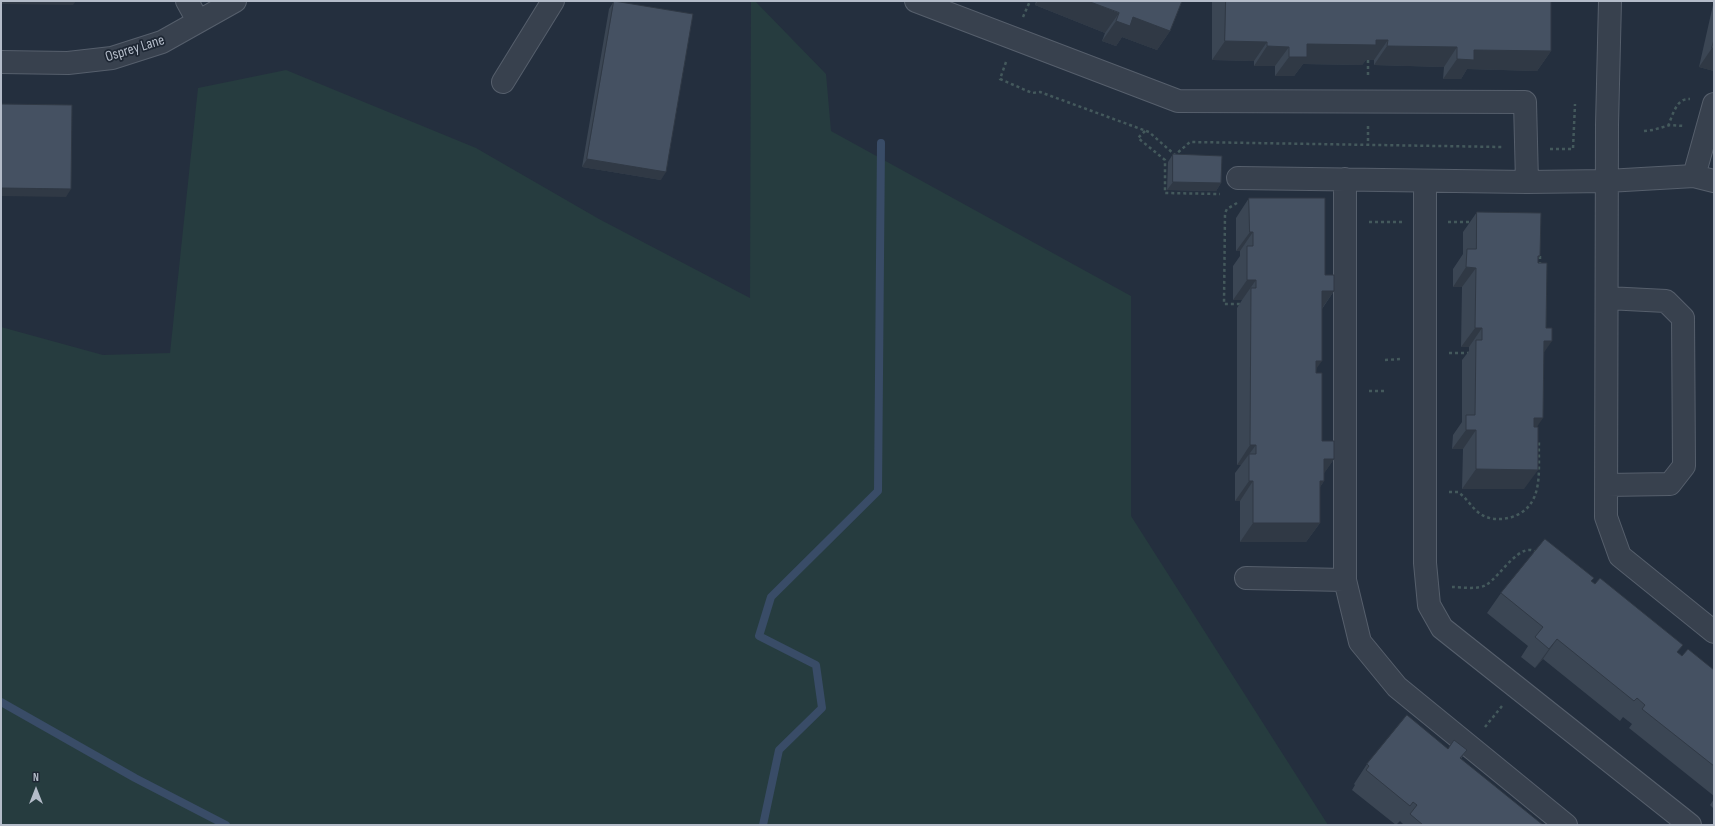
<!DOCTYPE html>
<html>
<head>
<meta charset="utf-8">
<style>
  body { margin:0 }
  #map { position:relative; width:1715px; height:826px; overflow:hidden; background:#242f3e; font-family:"Sofia Sans Condensed",sans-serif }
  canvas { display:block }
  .frame { position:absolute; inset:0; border:2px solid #b4bcc9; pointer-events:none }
  .north { position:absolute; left:16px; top:770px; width:40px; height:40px; -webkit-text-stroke:3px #1d2633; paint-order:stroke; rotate:0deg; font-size:11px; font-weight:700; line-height:16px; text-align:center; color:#b4bcc9 }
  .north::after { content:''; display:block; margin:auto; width:14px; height:18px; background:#b4bcc9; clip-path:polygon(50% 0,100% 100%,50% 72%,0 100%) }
</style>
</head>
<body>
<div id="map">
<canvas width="1715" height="826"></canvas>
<div class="frame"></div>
<div class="north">N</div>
</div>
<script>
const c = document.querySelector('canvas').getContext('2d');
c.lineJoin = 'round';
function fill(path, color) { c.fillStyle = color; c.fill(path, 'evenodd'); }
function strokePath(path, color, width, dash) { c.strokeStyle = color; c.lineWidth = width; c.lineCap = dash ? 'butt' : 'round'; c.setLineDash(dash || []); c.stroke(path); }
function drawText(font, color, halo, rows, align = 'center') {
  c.font = font + ' "Sofia Sans Condensed",sans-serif'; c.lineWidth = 3.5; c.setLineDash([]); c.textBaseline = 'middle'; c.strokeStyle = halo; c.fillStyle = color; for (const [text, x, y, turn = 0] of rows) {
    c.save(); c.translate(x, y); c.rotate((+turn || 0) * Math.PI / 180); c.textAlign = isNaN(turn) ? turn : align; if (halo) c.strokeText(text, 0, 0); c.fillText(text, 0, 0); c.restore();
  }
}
const green = new Path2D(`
  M751 1H755L826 74 831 131 1131 296V516L1328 825H1V327L103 355 170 353 198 88 286 70 476 148 599 219 750 298Z`);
const stream = new Path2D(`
  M1 702 135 778 226 825
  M763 825 779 750 822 708 816 665 759 636 771 597 878 491 881 143`);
const path = new Path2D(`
  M1023 17 1030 1
  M1368 60V78
  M1006 62 1000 79 1032 93 1040 92 1149 132 1175 155 1190 142 1502 147
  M1368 126V144
  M1668 126C1673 115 1676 98 1690 99
  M1145 131 1138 138 1165 160V193L1220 194
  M1644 131 1653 130 1670 125 1684 126
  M1550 149H1573L1575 104
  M1237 203 1227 209 1225 213 1224 304H1242
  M1369 222H1402
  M1448 222H1471
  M1540 265V254
  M1449 353H1469
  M1385 360 1401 359
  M1369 391H1386
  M1449 492H1458C1467 498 1473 510 1482 515 1491 520 1502 520 1512 517 1545 506 1538 470 1539 442H1535
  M1452 587C1462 587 1477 590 1486 585 1500 577 1521 539 1537 553
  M1485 727 1502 706`);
const minor = new Path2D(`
  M187 1 198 21
  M916 1 1178 101 1525 102 1527 182 1607 181 1694 176 1714 181
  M1610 1 1607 125 1606 517 1620 556 1714 632
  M1 62 68 63 112 58 162 42 235 1
  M503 82 553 1
  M1694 176 1714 104
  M1238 178 1527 182
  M1345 179V580L1360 642 1397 687 1566 825
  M1425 181V563L1429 605 1442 628 1690 825
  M1607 298 1666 301 1683 318 1684 466 1670 484 1607 485
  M1246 578 1345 580`);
const wall = new Path2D(`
  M614 1 661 180 582 167 609 9Z
  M1036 1H1182L1170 31 1157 50 1122 37 1116 46 1102 41 1105 33 1035 5Z
  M1212 1H1551V51L1537 71 1467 69 1461 79H1443L1444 67 1374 65V60H1366L1362 65 1303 64 1294 76H1275V66H1254V61L1212 60Z
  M1714 4V71L1699 67 1713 5Z
  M1173 154 1221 183 1216 191 1167 190 1168 162Z
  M1249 198 1325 275 1334 291 1322 309 1316 373 1322 441 1334 459 1324 473V481L1320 487V523L1306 542H1240V501H1235V473L1241 465H1237V308L1242 300H1233V266L1240 256V251H1236V218Z
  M1477 212 1540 256 1538 260 1544 352 1537 427 1524 489H1462L1463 449H1452L1453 435 1462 422V360L1469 351V347H1461L1462 287H1453V269L1463 254V232Z
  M1591 581 1682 656 1714 670V796L1629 728 1632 724 1623 717 1620 721 1543 659 1535 668 1521 657 1528 646 1487 613 1501 593Z
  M1448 749 1467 750 1461 759 1543 825H1402L1403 824 1400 821 1396 825 1352 790 1355 785 1354 784 1367 764Z
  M1714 799V809L1710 805Z`);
const shadedWall = new Path2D(`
  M1 1H76L73 5 1 4Z
  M1038 1H1088L1119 13 1105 33 1035 5Z
  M1133 17 1170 31 1157 50 1122 37 1116 46 1102 41 1116 21Z
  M1376 40H1388L1374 60H1366L1362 65 1303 64 1294 76H1275L1289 57 1307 44Z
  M1225 41 1267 42 1254 61 1212 60Z
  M1267 46 1289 47 1275 66H1254Z
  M1387 46 1457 47 1444 67 1374 65Z
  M1712 48H1714V71L1699 67Z
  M1474 50 1551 51 1537 71 1467 69 1461 79H1443L1457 59Z
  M587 159 666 172 661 180 582 167Z
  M1173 182 1221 183 1216 191 1167 190Z
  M1 188 71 189 66 197 1 196Z
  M1250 232H1253L1240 251H1236Z
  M1466 267 1476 268 1462 287H1453Z
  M1247 280H1256L1242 300H1233Z
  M1322 291H1334L1320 311Z
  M1475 328H1482L1469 347H1461Z
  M1544 341H1552L1538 361Z
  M1316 361H1322L1308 380Z
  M1534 418H1543L1530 437Z
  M1466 430H1476L1463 449H1452Z
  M1250 445H1256L1241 465H1237Z
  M1324 459H1334L1321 478Z
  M1476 469 1538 470 1524 489H1462Z
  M1249 481H1253L1240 501H1235Z
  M1320 481H1324L1311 500Z
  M1253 523H1320L1306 542H1240Z
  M1557 639 1543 659 1535 668 1549 649Z`);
const building = new Path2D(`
  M614 1 693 14 666 172 587 159Z
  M1088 1H1182L1170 31 1133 17 1130 26 1116 21 1119 13Z
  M1226 1H1551V51L1474 50V60L1457 59V47L1387 46 1388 40H1376V45L1307 44V57H1289V47L1267 46V42L1225 41Z
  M1714 40V48H1712Z
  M1 104 72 105 71 189 1 188Z
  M1173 154 1222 156 1221 183 1173 182Z
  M1249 198H1325V275H1334V291H1322V361H1316V373H1322V441H1334V459H1324V481H1320V523H1253V481H1249V454H1256V445H1250L1251 288H1256V280H1247V246H1253V232H1250Z
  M1477 212 1541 213 1540 256H1538V263H1547L1546 328H1552V341H1544L1543 418H1534V427H1538V470L1476 469V430H1466V415H1475L1476 340H1482V328H1475L1476 268 1466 267 1467 249H1476Z
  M1545 539 1594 578 1591 581 1595 584 1600 578 1683 645 1677 652 1682 656 1688 649 1714 670V766L1642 709 1645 705 1637 698 1634 701 1557 639 1549 649 1535 637 1543 627 1501 593Z
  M1407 715 1448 749 1454 740 1467 750 1460 758 1543 825H1423L1410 814 1417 805 1413 802 1410 806 1366 770 1369 766 1367 764Z`);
const streetNames = [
  ["Osprey Lane",135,49,-17]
];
fill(green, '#263c3f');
strokePath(stream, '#394c67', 8);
strokePath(minor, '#565f6c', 24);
strokePath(path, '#44595c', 2.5, [3, 3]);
strokePath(minor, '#38414e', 22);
fill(wall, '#3b4654');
fill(shadedWall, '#303945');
fill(building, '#455162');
strokePath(building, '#303945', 1);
drawText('15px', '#b4bcc9', '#1d2633', streetNames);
</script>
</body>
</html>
